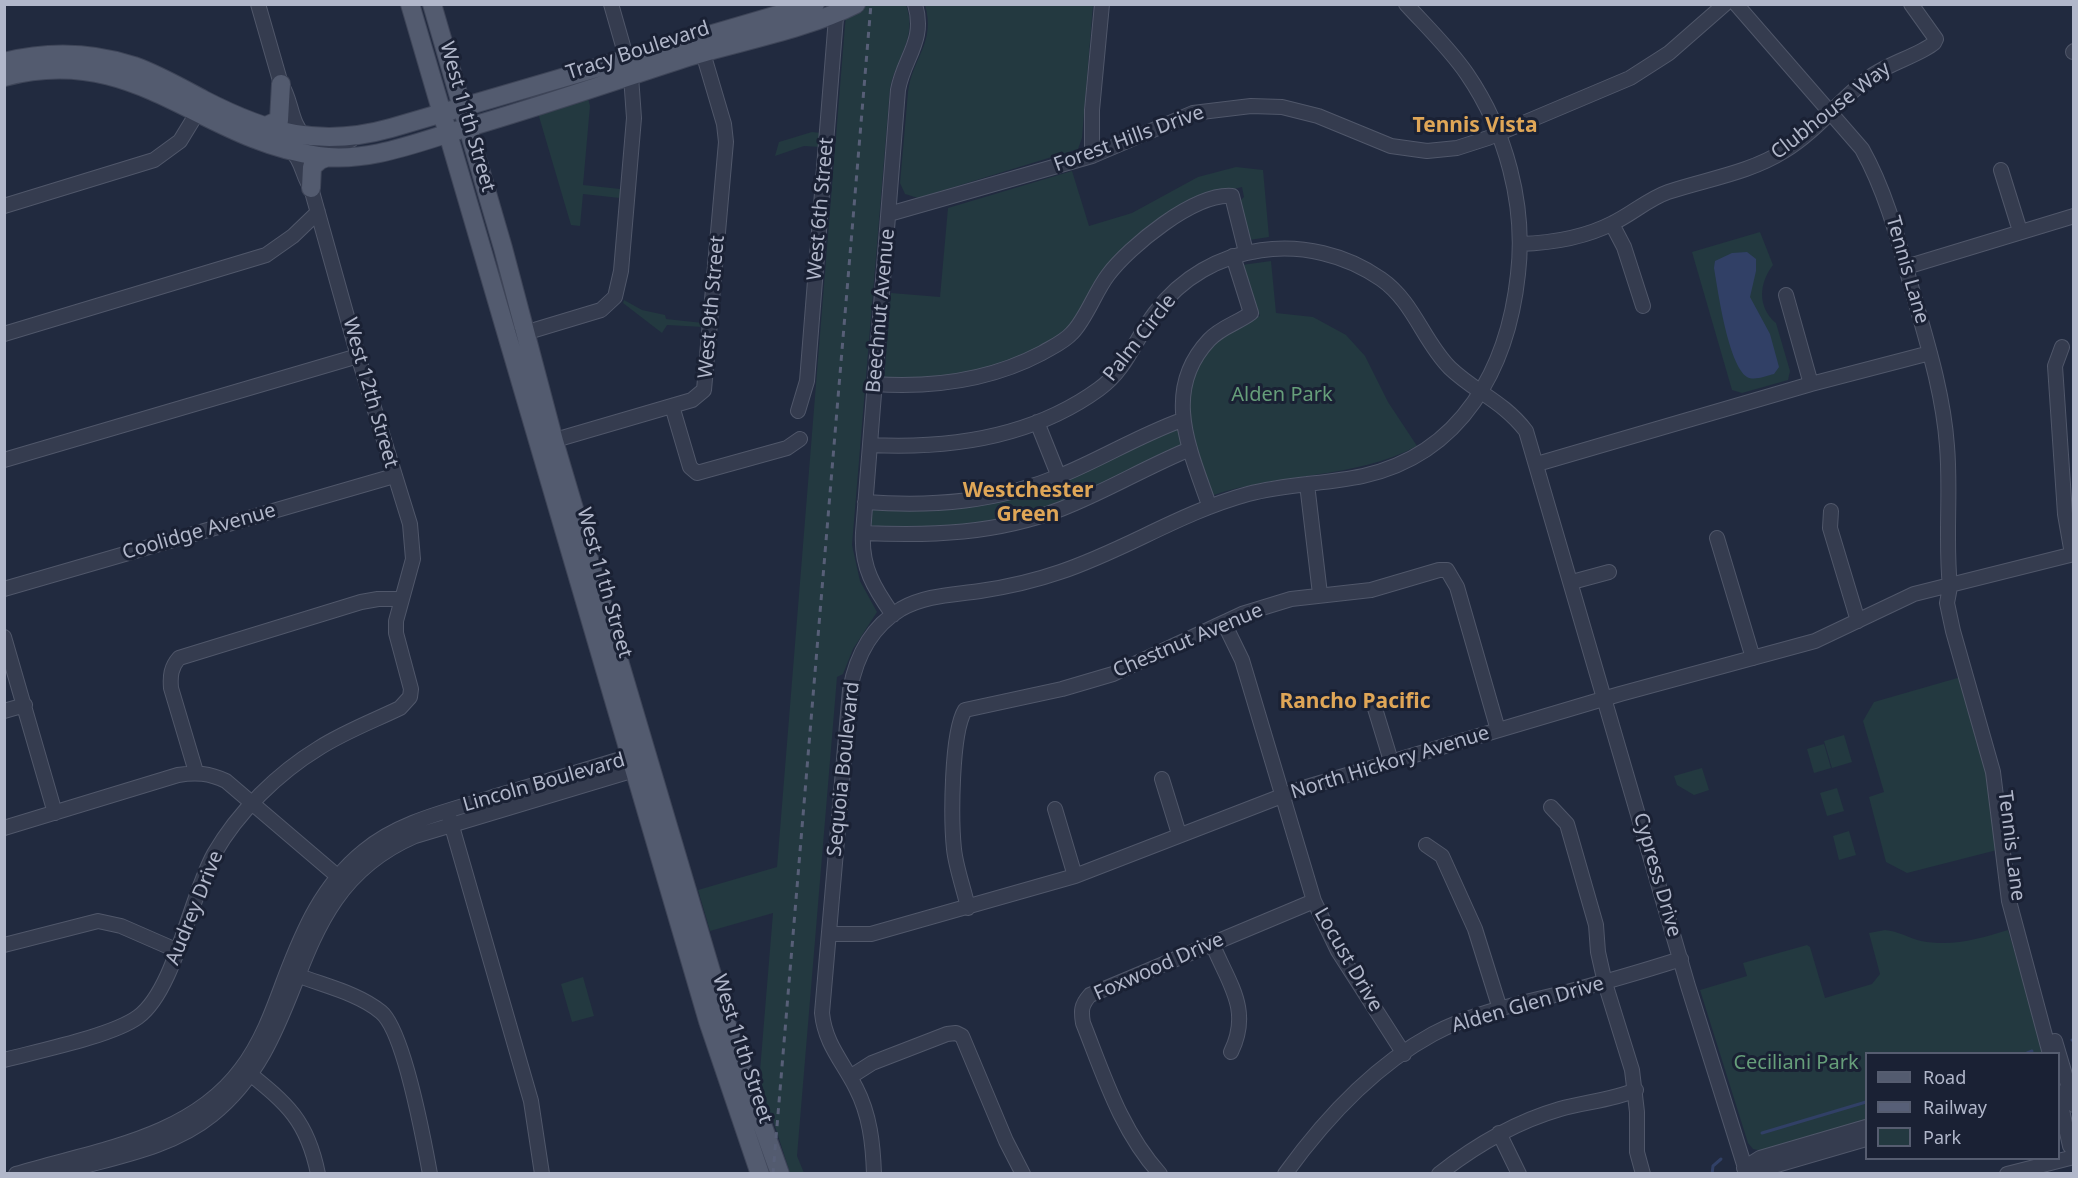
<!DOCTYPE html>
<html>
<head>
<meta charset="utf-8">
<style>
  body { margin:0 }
  #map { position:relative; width:2078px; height:1178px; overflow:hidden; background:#212a3f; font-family:"Noto Sans",sans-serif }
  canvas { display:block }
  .frame { position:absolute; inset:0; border:6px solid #b1b7ca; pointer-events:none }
  .legend { position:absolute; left:1865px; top:1052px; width:195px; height:108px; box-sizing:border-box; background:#1a2134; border:2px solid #565d70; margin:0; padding:8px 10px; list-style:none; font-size:18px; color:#b1b7ca }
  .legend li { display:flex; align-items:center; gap:12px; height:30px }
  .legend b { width:30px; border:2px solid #565d70 }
</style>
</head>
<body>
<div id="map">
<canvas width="2078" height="1178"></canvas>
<div class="frame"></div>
<ul class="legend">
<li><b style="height:8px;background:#535b6f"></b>Road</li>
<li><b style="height:8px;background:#575f77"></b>Railway</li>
<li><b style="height:16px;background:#233940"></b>Park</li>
</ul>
</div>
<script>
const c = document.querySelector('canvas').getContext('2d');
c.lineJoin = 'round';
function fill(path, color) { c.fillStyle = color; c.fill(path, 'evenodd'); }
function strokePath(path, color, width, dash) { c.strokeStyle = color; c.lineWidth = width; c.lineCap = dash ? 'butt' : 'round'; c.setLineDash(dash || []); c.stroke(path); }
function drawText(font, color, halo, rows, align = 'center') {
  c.font = font + ' "Noto Sans",sans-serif'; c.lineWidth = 6; c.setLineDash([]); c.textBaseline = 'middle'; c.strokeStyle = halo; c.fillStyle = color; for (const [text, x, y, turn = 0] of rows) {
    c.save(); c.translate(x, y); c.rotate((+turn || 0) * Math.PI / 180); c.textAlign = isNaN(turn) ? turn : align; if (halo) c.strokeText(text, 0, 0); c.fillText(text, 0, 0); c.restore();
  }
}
const green = new Path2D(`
  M868 5H906C918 37 896 58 890 88L852 545 860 581 877 612 853 649 843 674 837 677 797 1156 804 1173H790L773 1120 759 1083 773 913 710 931 698 890 777 867 845 25 846 17Z
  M925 5H1093L1082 138 1078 149 918 198 905 194 900 183 908 92C912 58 936 43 925 5Z
  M588 98 590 106 583 185 620 189V198L583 194 580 226 571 225 538 113Z
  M812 132 821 133 820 147 804 146 775 156 779 142Z
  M1236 167 1263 170 1269 237 1249 240 1240 201 1244 197 1242 187 1219 193 1156 224 1071 329 1028 355 964 377 884 380 891 293 940 297 948 208 1072 171 1089 226 1132 213 1198 177Z
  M1760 232 1773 265C1759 283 1757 307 1776 323L1790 371 1788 380 1742 393 1732 390 1692 252Z
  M1271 261 1276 313 1313 317 1346 335 1365 356 1388 402 1417 446C1353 480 1280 472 1211 496 1202 469 1190 441 1187 412 1186 405 1189 396 1191 389 1198 353 1224 328 1260 316L1242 265Z
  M624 300 642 310 665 315 666 319 703 323V327L667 325 662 333 623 303Z
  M1179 428 1183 445 1049 509 965 529H871L873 507 952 508Z
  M1961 677 1985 763 1997 850 1907 873 1886 862 1869 797 1884 792 1863 721 1874 702Z
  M1844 735 1852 762 1832 768 1824 741Z
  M1824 744 1831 768 1814 773 1807 749Z
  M1702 768 1709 790 1694 795 1677 785 1674 776Z
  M1837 788 1844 811 1827 816 1820 793Z
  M1849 831 1856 855 1839 860 1833 836Z
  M1885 930C1898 931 1909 938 1921 941 1953 947 1978 939 2008 930L2045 1053 1866 1054V1120L1763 1151 1753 1149 1748 1143 1700 990 1747 976 1743 963 1807 945 1810 947 1825 998 1872 984 1880 974 1869 933Z
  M583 977 594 1016 572 1022 561 984Z`);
const water = new Path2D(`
  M1747 252 1756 259V271L1750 297 1770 334 1779 367 1774 374C1766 376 1754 381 1747 377 1728 364 1718 291 1714 268L1715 261 1732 253Z`);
const stream = new Path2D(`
  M2072 1040 2074 1039
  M2025 1054 2032 1051
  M1762 1133 1866 1102
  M1712 1174 1713 1166 1721 1159`);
const minor = new Path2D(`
  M258 4 281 84C292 100 290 123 305 137
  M611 4 627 60 624 66
  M1736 4 1862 149C1886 192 1898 239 1911 286 1926 339 1943 391 1947 446 1951 493 1945 540 1950 587L1947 603 1953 631 1993 772 2009 901 2050 1054
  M2073 52 2074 51
  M303 156C315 141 334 147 351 140
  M1092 156V110L1102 4
  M2001 170 2020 231
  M4 206 154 160 180 141 202 105
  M889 214 1092 156 1193 113 1251 106 1282 107 1318 116 1391 146 1427 151 1457 148 1488 138 1630 78 1669 53 1725 4
  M1612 224 1624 247 1643 306
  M1520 244C1552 243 1584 238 1613 223 1632 214 1648 199 1668 192 1707 179 1749 173 1784 151 1817 131 1840 99 1870 77 1889 63 1920 55 1934 43L1936 39 1911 4
  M1906 267 2074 216
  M1786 295 1811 384
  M4 334 266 255 293 236 318 212
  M518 335 601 310 615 297 621 271 634 118 631 76 635 68
  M2062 347 2055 366 2065 514 2072 554
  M874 384C933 388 989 381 1042 353 1052 347 1064 342 1072 333 1086 319 1095 292 1108 275 1129 247 1194 193 1232 196L1246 252
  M672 406 690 467 697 473 787 448 800 439
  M798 411 807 381 837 5
  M1037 422 1059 477
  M545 443 692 400 704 390 726 142 724 124 703 53 705 46
  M870 445C949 449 1033 437 1099 389 1127 369 1135 339 1155 313 1208 241 1309 229 1381 279 1414 302 1423 341 1450 368 1475 392 1503 401 1526 431L1688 986 1747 1174
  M4 460 358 356
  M1537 464 1811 384 1930 353
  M1307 484 1320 594
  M865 502C933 507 998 502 1062 475 1103 458 1140 435 1182 420
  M1209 505C1190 450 1161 391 1209 340 1221 327 1238 323 1251 313L1233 256
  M1831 511 1830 528 1858 621
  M863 533C931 536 996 534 1061 509 1105 492 1146 467 1190 449
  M1717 538 1753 658
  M1572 582 1609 572
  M4 589 394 476
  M893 615C874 588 861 567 863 533L898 90C904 57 926 41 915 4
  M1224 623 1242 660 1314 901 1338 951 1404 1054
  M4 637 55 813
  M1373 702 1391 761
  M4 711 25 705
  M196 772 171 688C170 676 171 667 179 658L361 602 378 599H402
  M1162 779 1179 834
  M1551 807 1567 824 1596 925 1598 952 1605 983 1632 1070 1637 1112V1152L1643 1174
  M1055 809 1075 876
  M449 816 531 1101 542 1174
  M4 828 178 775C196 772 209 773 226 781L342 880
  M1426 845 1442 856 1475 929 1500 1009
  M968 908C964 889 956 868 954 849 951 820 951 733 965 710L1062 689 1113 674 1242 614 1291 599 1371 590 1439 570H1447L1457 587 1498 730
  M829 934H871L1075 876 1300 789 1620 694 1815 641 1914 594 2074 554
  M1212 943C1228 983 1252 1009 1231 1052
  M4 945 98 921 121 926 176 950
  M292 973C320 985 357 992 381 1012 404 1031 424 1141 430 1174
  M2055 1041 2074 1105
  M4 1060C38 1051 112 1036 138 1017 175 990 190 897 214 854 238 812 278 773 319 748 344 732 373 721 400 708L410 697 411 689 396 633V621L413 559 410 524 358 356 311 188C302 176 302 158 290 150
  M244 1069C286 1103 307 1119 318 1174
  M850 1077 872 1063 947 1034 956 1033 962 1036 1006 1141 1023 1174
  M2058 1092 2070 1146 2074 1151
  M1499 1133 1519 1174
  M1744 1168 1760 1158 1866 1127
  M1744 1168 1763 1169 1866 1139
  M16 1174C94 1150 189 1139 241 1069 261 1043 273 1010 284 980 303 930 322 885 364 851 400 821 449 811 493 797 539 784 585 770 631 756L640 759
  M56 1174C108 1158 169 1150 212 1115 315 1032 281 894 415 836L641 768
  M874 1174C873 1144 870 1115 856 1088 843 1062 825 1044 822 1013L850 690C856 657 871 627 901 609 926 595 953 595 980 591 1007 587 1034 581 1060 572 1126 550 1179 513 1248 494 1285 484 1325 484 1363 476 1462 454 1508 368 1518 274 1526 205 1506 131 1467 74 1450 49 1427 27 1406 4
  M1160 1174C1121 1131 1104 1076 1083 1023 1081 1011 1081 1005 1090 995L1314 901
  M1285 1174C1324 1120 1374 1066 1433 1034 1474 1012 1523 1003 1567 992 1606 982 1643 971 1681 959
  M1439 1174C1476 1145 1515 1122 1560 1109 1585 1102 1612 1100 1636 1090
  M2007 1174 2074 1157`);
const major = new Path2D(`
  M410 4 708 1021 760 1174
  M432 4 503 248 554 441 729 1032 780 1174
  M4 62C48 51 91 52 134 66 159 75 181 88 204 100 268 133 320 148 391 128L815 4
  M4 77C136 42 198 139 318 156 366 163 413 144 459 130 536 108 611 82 688 57 741 41 807 29 856 4
  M264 127 279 120 281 84
  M311 188 312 167 320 160 328 157`);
const rail = new Path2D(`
  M773 1174 871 4`);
const streetNames = [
  ["Tracy Boulevard",638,51,-18],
  ["Clubhouse Way",1831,111,-38],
  ["West 11th Street",467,117,74],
  ["Forest Hills Drive",1129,139,-20],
  ["West 6th Street",821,209,-85],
  ["Tennis Lane",1907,270,74],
  ["West 9th Street",712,307,-85],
  ["Beechnut Avenue",881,311,-85],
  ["Palm Circle",1140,338,-52],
  ["West 12th Street",370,393,74],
  ["Coolidge Avenue",199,532,-16],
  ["West 11th Street",604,583,74],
  ["Chestnut Avenue",1188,641,-23],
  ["North Hickory Avenue",1390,763,-17],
  ["Sequoia Boulevard",844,769,-84],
  ["Lincoln Boulevard",544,783,-16],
  ["Tennis Lane",2011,846,83],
  ["Cypress Drive",1657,875,74],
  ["Audrey Drive",195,908,-68],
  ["Locust Drive",1348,960,60],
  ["Foxwood Drive",1159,967,-24],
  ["Alden Glen Drive",1528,1005,-16],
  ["West 11th Street",742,1049,72]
];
const parkNames = [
  ["Alden Park",1282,395],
  ["Ceciliani Park",1796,1063]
];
const neighbourhoodNames = [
  ["Tennis Vista",1475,126],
  ["Westchester",1028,491],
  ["Green",1028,515],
  ["Rancho Pacific",1355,702]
];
fill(green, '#233940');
fill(water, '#314066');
strokePath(stream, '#314066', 3);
strokePath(minor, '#50576a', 16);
strokePath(major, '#3e4558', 20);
strokePath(minor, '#353c4f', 14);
strokePath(major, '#535b6f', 18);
strokePath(rail, '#575f77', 3, [6, 6]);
drawText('20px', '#b1b7ca', '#1a2134', streetNames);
drawText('20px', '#669e7a', '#1a2134', parkNames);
drawText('bold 21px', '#dfa657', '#1a2134', neighbourhoodNames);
</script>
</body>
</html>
